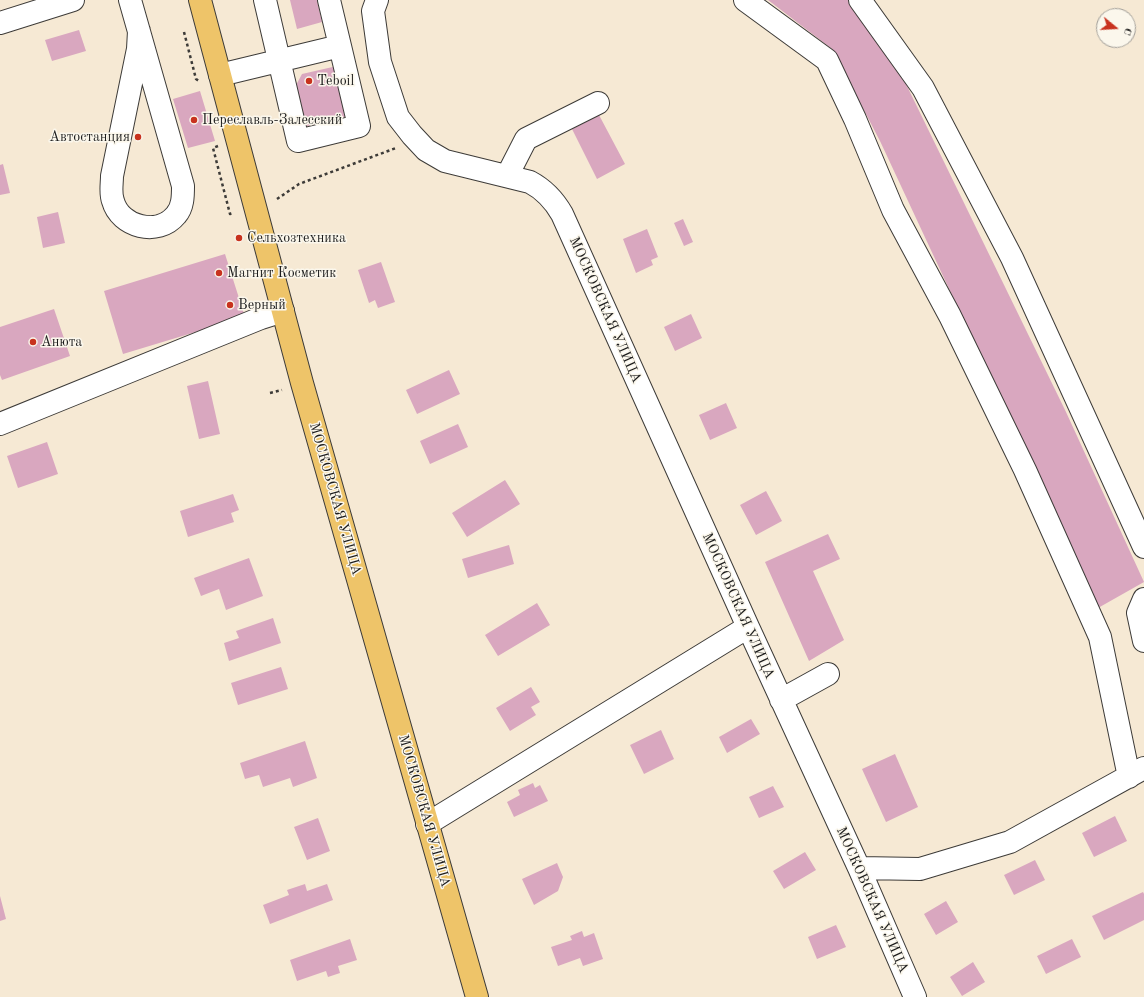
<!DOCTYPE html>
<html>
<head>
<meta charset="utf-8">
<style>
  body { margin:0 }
  #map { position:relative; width:1144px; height:997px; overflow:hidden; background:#f6e9d4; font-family:"Old Standard TT",serif }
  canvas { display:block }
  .north { position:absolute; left:1096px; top:8px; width:40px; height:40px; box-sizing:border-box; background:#fbf7ec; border:1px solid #a29f99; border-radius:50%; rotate:108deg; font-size:11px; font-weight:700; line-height:16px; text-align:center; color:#1c1c1c }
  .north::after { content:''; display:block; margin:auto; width:14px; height:18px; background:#c8321e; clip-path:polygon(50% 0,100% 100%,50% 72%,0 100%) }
</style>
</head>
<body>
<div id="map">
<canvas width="1144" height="997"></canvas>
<div class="north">С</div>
</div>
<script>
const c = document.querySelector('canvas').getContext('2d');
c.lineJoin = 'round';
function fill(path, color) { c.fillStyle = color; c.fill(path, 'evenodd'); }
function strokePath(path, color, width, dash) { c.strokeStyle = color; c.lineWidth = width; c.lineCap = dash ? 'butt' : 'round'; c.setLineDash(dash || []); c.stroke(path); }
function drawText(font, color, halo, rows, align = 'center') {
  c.font = font + ' "Old Standard TT",serif'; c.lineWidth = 3; c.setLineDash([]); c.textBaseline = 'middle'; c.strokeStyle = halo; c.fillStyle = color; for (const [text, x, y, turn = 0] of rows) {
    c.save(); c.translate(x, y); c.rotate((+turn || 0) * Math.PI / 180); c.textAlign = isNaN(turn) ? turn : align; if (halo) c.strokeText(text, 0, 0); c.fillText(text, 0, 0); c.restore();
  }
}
const building = new Path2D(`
  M290 0H317L322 22 297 29Z
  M768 0H854L906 84 1066 412 1144 582 1098 608 880 141 832 49Z
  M79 30 86 51 52 61 45 40Z
  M337 66 349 116 303 127 294 89 302 74Z
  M200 91 215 141 188 148 173 99Z
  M599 115 625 164 597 179 572 129Z
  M3 164 10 193 0 195V165Z
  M58 212 65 243 43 248 37 217Z
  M683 219 693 242 684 246 674 223Z
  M647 229 658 257 651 260 653 265 636 273 623 239Z
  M225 254 245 317 123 354 104 291Z
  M381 262 395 302 378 308 375 300 369 303 358 270Z
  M54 309 70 356 2 380 0 375V327Z
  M691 314 702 338 675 351 664 327Z
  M449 370 460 394 417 414 406 390Z
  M208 381 220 434 199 439 187 386Z
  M726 403 737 428 710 440 699 415Z
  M458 424 468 447 430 464 420 441Z
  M47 442 58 474 18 488 7 456Z
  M505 480 520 504 467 537 452 513Z
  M766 491 782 521 756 535 740 505Z
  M233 494 239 510 231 513 234 522 188 537 180 511Z
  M828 534 840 559 813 571 844 640 809 661 765 562Z
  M509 545 514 564 468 578 462 559Z
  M249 558 263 596 226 610 219 589 201 596 194 578Z
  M537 603 550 625 498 656 485 635Z
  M273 618 281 643 229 661 224 643 239 638 236 631Z
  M281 667 288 689 238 705 231 683Z
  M531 687 540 702 531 707 536 715 510 731 496 708Z
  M751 719 760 734 727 753 719 737Z
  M661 730 674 759 644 774 630 745Z
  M305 741 317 778 293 787 290 778 263 787 259 775 245 779 240 763Z
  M895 754 918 807 886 822 862 769Z
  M533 783 535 788 540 785 548 801 514 817 507 802 520 795 518 790Z
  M773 786 784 807 759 818 749 797Z
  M1115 816 1127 841 1094 857 1082 833Z
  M318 818 330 851 307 860 294 827Z
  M805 852 816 870 784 889 773 871Z
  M1035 860 1045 880 1014 895 1004 875Z
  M557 863 563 877 558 891 534 905 522 879Z
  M305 884 307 891 327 884 333 900 270 924 263 905 289 895 287 890Z
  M1143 892 1144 894V920L1104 940 1092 916Z
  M0 896 6 919 0 921Z
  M946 901 958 922 936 935 924 914Z
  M836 925 846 947 817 959 808 937Z
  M582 931 584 937 594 933 603 959 583 966 580 958 558 966 551 947 572 940 570 936Z
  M350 939 357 960 338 966 340 973 328 977 326 971 297 981 290 960Z
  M1072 939 1081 957 1046 974 1037 956Z
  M973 962 985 982 962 996 950 977Z`);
const path = new Path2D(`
  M184 32 196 79 199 81
  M218 146 213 148 230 214 234 213
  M277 199 299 184 396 148
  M270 393 282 390`);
const minor = new Path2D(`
  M130 0 183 186C183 196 183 207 176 215 158 237 120 227 113 201 110 193 112 184 112 176L138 49 139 31
  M329 0 340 46
  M377 0 373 11 380 62 398 117 412 135 426 150 445 161 530 182C545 190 554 200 562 214L748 627 859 868 915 997
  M745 0 827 60 855 119 893 210 950 316 1025 470 1100 637 1129 777
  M860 0 923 88 1012 258 1144 547
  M0 23 73 0
  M220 75 340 46 359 126 298 141 265 0
  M507 176 526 139 598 103
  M0 424 261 318 283 311
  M1144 599 1138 613 1144 641
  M781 700 828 674
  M427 824 748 627
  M859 868 920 869 1010 842 1144 768`);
const major = new Path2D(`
  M200 0 302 383 477 997`);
const markers = [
  [309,81,4,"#c8321e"],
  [194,120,4,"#c8321e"],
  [138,137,4,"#c8321e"],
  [239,238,4,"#c8321e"],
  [219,273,4,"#c8321e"],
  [230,305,4,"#c8321e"],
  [33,342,4,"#c8321e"]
];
const poiNames = [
  ["Teboil",317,81],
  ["Переславль-Залесский",202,120],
  ["Автостанция",130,137,"right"],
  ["Сельхозтехника",247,238],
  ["Магнит Косметик",227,273],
  ["Верный",238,305],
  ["Анюта",41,342]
];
const streetNames = [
  ["МОСКОВСКАЯ УЛИЦА",605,310,66],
  ["МОСКОВСКАЯ УЛИЦА",335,499,74],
  ["МОСКОВСКАЯ УЛИЦА",738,606,66],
  ["МОСКОВСКАЯ УЛИЦА",424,811,74],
  ["МОСКОВСКАЯ УЛИЦА",872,900,66]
];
fill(building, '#d9a7bf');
strokePath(minor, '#3d3b38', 24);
strokePath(major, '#3d3b38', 24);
strokePath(path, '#3d3b38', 2.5, [3, 3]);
strokePath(minor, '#fff', 22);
strokePath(major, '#eec469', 22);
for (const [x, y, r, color] of markers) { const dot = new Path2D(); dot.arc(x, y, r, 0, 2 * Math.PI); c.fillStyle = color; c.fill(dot); strokePath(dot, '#fbf7ec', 1.5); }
drawText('14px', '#1c1c1c', '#fbf7ec', poiNames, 'left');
drawText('14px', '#1c1c1c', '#fbf7ec', streetNames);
</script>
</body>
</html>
